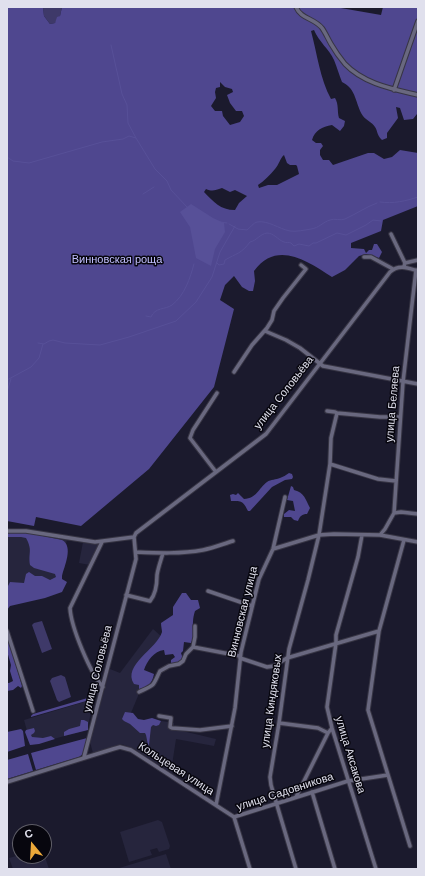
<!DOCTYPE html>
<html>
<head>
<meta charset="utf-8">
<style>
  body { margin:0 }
  #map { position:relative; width:425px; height:876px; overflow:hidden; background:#1b1a2d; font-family:Helvetica,sans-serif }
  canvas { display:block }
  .frame { position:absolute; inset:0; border:8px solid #e0e0ed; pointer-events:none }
  .north { position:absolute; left:12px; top:824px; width:40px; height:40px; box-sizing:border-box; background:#07060e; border:1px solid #5e5d67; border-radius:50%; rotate:342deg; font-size:11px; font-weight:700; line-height:16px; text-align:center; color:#e0e0ed }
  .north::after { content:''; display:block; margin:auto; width:14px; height:18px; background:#eca93a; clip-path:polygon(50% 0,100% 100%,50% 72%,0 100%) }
</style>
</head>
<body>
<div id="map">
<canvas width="425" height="876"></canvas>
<div class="frame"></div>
<div class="north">С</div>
</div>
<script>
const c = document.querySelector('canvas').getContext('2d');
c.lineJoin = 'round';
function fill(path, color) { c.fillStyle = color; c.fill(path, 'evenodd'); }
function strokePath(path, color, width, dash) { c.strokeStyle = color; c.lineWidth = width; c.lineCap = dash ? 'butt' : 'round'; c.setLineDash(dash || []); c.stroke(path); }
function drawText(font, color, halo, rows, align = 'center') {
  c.font = font + ' Helvetica,sans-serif'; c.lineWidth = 3; c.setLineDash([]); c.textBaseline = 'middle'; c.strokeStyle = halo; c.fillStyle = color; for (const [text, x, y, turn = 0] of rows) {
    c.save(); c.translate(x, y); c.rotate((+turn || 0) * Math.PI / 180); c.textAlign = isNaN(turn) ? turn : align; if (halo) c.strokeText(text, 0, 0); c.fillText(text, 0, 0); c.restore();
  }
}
const built = new Path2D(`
  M7 533 30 534 67 539 58 588 7 604Z
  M83 542 99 544 90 565 79 563Z
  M153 629 161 636 136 671 140 683 138 696 128 720 135 726 162 721 174 723V729L216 739 214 746 176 739 172 765 175 768 172 773 133 748 121 744 93 753 90 742 110 669 120 673Z
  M94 699 87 730 31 745 24 720Z
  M158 820 162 822 170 846 169 849 159 852 157 848 150 850 152 855 129 862 120 832Z
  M44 854 49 869H13L9 858 20 855 44 856Z
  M166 854 171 869H116L129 865Z`);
const green = new Path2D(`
  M41 7H62L60 16 55 23 50 24 44 16 43 8Z
  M42 621 52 649 42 653 32 625 34 623Z
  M61 675 65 677 71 697 59 702 57 700 50 681 52 678Z`);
const forest = new Path2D(`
  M7 7H41L43 8 44 16 50 24 55 23 57 17 60 16 62 7H335L381 15 383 7H418L417 114 413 119 404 120 400 108 396 107 398 118 387 133V138L382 140C376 134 378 131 375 127 372 122 366 120 363 116 355 104 357 89 342 82 339 75 337 67 334 60 329 49 319 42 314 30L311 31C317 53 320 79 331 99L335 98C339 105 337 111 339 118L345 121 344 126 340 131 332 125C322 127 315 130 312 140L316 143H321L323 146 320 150V155L323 160H329L333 165 368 153H374L384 159 392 157 400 150 418 153V206L383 220 381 231 351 243V248L364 249 366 253 369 250H372L374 244H377L382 252 379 258 366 254 359 256 345 270 332 277C307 261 277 240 254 271L255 281 253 291H249L242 287 234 276 225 285 220 300 234 309 214 387 149 469 81 526 36 517 34 526 7 521ZM220 82 225 87 232 89 233 92 227 95 230 103 236 111H242L244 116 240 122 230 125 223 116 222 111H215L211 106 216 98 215 92 216 88 220 87ZM284 155 287 163 290 165H296L297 166 299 174 277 185H268L259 188 258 185C264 181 270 175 275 169 279 165 280 158 284 155ZM222 188 230 192 235 190 247 196 239 203 235 210C220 210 214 202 204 192L206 189C213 192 215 190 222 188Z
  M289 473 292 474 293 477 292 479 285 480 272 487 250 511H248C243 501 242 501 231 501L230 495 233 494 236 495 238 493 244 499C257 498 258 489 267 482 271 479 276 480 280 478 283 477 286 475 289 473Z
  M291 486 293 487 294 490C305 493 305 499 310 508L307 514C302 514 300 516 298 521L294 520 291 517H284V514L289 510 295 511 293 501 287 500Z
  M7 531 24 532 62 540C74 546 64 567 62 576V579L67 582 62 592 45 598 10 606 7 610V588L10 582 24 583 26 574 29 572 35 576H42L50 580 56 577 55 574 34 568 30 565C28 552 33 551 26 538L21 537H7Z
  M182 593H186L191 600H198L200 608 195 611C194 614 193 618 193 622 192 629 195 636 191 643L184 642 183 651 181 653 183 659C179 663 176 666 171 663V660L175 657 173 654 165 655 164 650C154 651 147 661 144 670L154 674C152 684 148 687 139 689V685L134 684C122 665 157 649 162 632 162 630 161 626 161 623L173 615V607Z
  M7 634 22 686 21 688 18 686 13 690 7 691V683H9L13 681 10 671 11 665 7 651Z
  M95 685H98V687L93 699 31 717V716L33 714 91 697 93 695Z
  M125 712 133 713 138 719 144 720 152 718 161 721 159 725 156 726 153 725 151 727 149 745H148L146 735 145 733H140L130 724 124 721 122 719Z
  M81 720H84L88 722V730L64 736V732L69 729 80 726Z
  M34 728 35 731 34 733 31 735 32 737 43 738 51 736 55 739 39 744 30 745 25 732 26 730Z
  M21 729 23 731 25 746 7 752V732Z
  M87 738 83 754 79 757 36 770 31 753Z
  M28 754 33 771 7 779V760Z`);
const water = new Path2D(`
  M191 204 213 218 224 223 225 232 215 249 211 266 196 258 190 227 180 212Z`);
const stream = new Path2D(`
  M111 45 122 94 127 105 128 123 136 138
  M7 157 13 161 29 163 102 142 123 139 129 136 136 138 155 169 167 181 171 190 187 207
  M143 194 154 187
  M380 202C393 204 406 201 418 197
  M220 222 227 223
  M229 224 238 229 247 230C251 227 253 223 257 222 268 220 279 229 290 231 296 232 305 230 311 229 319 228 323 222 330 220 335 218 340 221 345 219 356 214 366 207 377 203
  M217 263 219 265 224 264 225 260C237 253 241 254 250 242 256 241 260 234 267 233 274 233 278 240 284 242 286 243 289 242 291 243L294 246 299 244 309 246 313 243H316L337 233 346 235 366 225 373 220 381 221
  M146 316 151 317C155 307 165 310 172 305 185 295 190 278 194 264
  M38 343 44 344 49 341 53 340 65 343 100 345 129 337 176 321 196 302 212 277 220 252 235 226
  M7 380 31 367 39 358 43 344
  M7 392 11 379`);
const minor = new Path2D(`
  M296 7C301 19 314 18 322 28 325 32 328 39 331 44 335 51 340 58 345 64 364 84 393 89 418 95
  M394 90 418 21
  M391 234 405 263 404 267
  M364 257H371L393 269
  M405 263 418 260
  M265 331 286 340 300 348 323 366 418 384
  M234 372 252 345 267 328 272 320 274 311 283 298 306 269 301 265
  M327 411 335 412 337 413 380 417H399
  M330 464 378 479 396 481
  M216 472 190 438 193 430 217 393
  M394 513 401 512 418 514
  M7 531H26L95 542 134 537
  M362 535 358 557 336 635V643L327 707 332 728 376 869
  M380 535 385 529 394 513 403 382 416 270
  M404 540 379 631 368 710 410 846
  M102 542 70 608C71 627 90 673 103 687
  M273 549 319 535 334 534 380 535 418 542
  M136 552C158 553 181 554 203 550 213 548 223 544 233 541
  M208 591 252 606
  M126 595 150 601C156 594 157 584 157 575 158 568 161 560 163 553
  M7 631 33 711
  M193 647 240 656
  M240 658 267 667 274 666 287 658 379 631
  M139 692C156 684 152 687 160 671L169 666 179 664 183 661 186 654 193 647 195 637V626
  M159 716 171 718 170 727 172 728 200 730 232 726
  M279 723 318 728 328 733
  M84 757 136 559 134 537 136 533 266 434 390 272C399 264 408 268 418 271
  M7 782 113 749 120 747 131 750 234 817 250 869
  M312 792 335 869
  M296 797 328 733 332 728
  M216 805 235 708 241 652 259 579 273 549 285 497
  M234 817 348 781 388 775
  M296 869 271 785 270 777 279 723 289 649 308 580 319 535 330 464 331 438 337 413`);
const parkNames = [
  ["Винновская роща",117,260]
];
const streetNames = [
  ["улица Соловьёва",284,393,-52],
  ["улица Беляева",393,404,-85],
  ["Винновская улица",243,612,-76],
  ["улица Соловьёва",98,669,-76],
  ["улица Киндяковых",272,701,-82],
  ["улица Аксакова",350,755,73],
  ["Кольцевая улица",176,769,33],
  ["улица Садовникова",285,792,-18]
];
fill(built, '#26253d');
fill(green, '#3e3969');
fill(forest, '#4f478f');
fill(water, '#575098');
strokePath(stream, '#575098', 1);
strokePath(minor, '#373544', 5.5);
strokePath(minor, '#69687f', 3.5);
drawText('11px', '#c2c0fe', '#07060e', parkNames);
drawText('11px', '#e0e0ed', '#07060e', streetNames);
</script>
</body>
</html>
